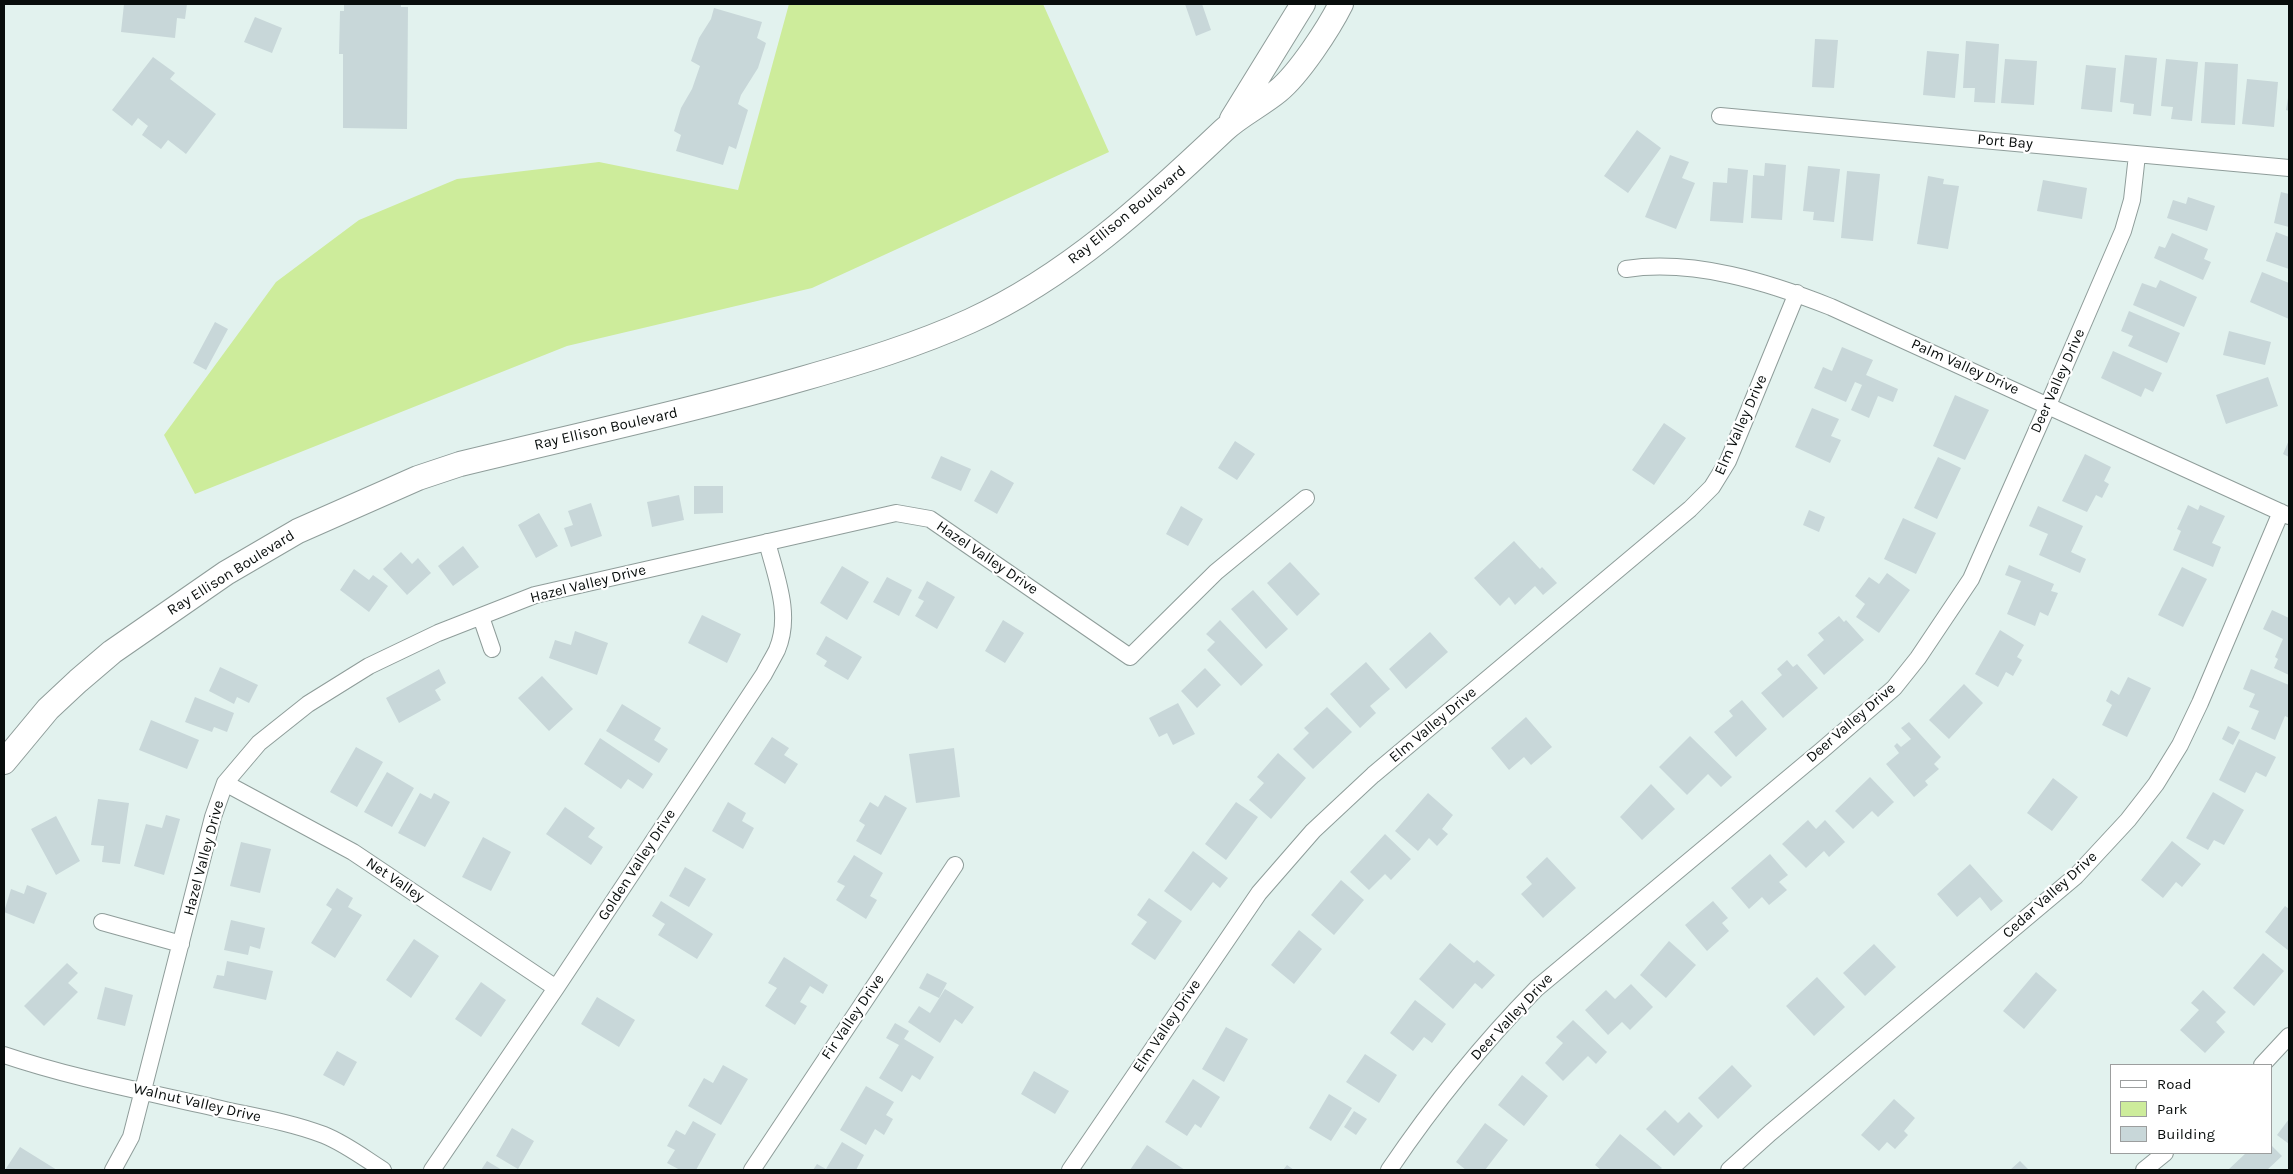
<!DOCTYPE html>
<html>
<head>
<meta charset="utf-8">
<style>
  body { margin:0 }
  #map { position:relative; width:2293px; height:1174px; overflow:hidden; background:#e2f2ee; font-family:Karla,sans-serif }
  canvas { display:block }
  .frame { position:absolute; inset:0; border:5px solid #080d0c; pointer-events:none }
  .legend { position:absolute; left:2110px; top:1064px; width:162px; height:90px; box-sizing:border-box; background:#fff; border:1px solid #9c9e9e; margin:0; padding:6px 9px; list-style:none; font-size:15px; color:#080d0c }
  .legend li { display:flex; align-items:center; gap:10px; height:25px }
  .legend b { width:25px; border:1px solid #9c9e9e }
</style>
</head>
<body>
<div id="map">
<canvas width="2293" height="1174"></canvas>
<div class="frame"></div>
<ul class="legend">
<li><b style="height:6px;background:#fff"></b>Road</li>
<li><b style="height:14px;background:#cdec9b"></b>Park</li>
<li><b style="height:14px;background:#c8d7d9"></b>Building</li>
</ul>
</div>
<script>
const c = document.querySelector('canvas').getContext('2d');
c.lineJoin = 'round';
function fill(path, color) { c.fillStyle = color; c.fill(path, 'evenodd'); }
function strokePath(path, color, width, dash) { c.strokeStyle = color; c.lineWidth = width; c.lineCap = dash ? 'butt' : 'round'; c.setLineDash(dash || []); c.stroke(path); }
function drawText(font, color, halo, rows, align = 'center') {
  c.font = font + ' Karla,sans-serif'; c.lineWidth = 4.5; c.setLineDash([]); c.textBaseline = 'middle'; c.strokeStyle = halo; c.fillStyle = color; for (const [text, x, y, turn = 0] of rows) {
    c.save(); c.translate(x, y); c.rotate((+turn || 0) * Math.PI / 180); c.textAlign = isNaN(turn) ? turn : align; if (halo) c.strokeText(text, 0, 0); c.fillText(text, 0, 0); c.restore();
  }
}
const green = new Path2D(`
  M789 4H1043L1109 152 812 288 567 346 195 494 164 435 276 282 359 220 457 179 599 162 738 190Z`);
const building = new Path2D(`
  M124 4H187L185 19 177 18 175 38 121 32Z
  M344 4H401V7H408L407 129 343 128V54H339L340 11H344Z
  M1185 4H1202L1211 30 1196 36Z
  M714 8 762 22 757 38 766 43 758 68 741 95 738 104 748 110 736 149 729 146 723 165 676 151 681 135 674 131 681 108 692 89 700 66 691 61 699 38 711 19Z
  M255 17 282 28 272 53 244 42Z
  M1815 39 1838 40 1834 88 1812 87Z
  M1966 41 1999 44 1995 103 1974 102 1975 88H1963Z
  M1927 51 1959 54 1955 98 1923 95Z
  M2125 55 2157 58 2151 116 2133 114 2134 104 2120 102Z
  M153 57 175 73 170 79 216 114 186 154 168 140 161 149 142 135 148 126 138 118 132 126 112 110Z
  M2005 59 2037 61 2034 105 2001 103Z
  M2166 59 2198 62 2192 121 2171 119 2173 107 2161 106Z
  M2205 62 2238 64 2235 125 2201 123Z
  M2086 65 2116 68 2112 112 2081 109Z
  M2247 79 2278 82 2274 127 2242 124Z
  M2288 98H2289V111L2286 110Z
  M1637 130 1661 148 1628 193 1604 176Z
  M1670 155 1689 162 1682 178 1695 183 1676 229 1645 217Z
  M1765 163 1786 165 1782 220 1751 218 1753 175 1764 176Z
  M1808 166 1840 169 1834 222 1813 220 1814 212 1803 211Z
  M1728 168 1748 170 1743 223 1710 221 1713 182 1727 183Z
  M1847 171 1880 174 1873 241 1841 238Z
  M1928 176 1944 179 1943 184 1959 186 1948 249 1917 244Z
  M2043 180 2087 188 2082 219 2037 211Z
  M2281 192 2289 194V227L2274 223Z
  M2188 197 2215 206 2207 231 2167 218 2173 200 2186 204Z
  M2276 232 2289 237V269L2266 261Z
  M2172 233 2208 249 2204 259 2211 262 2203 280 2154 258 2159 246 2165 248Z
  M2262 272 2289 283V319L2250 302Z
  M2160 280 2197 297 2184 327 2133 305 2142 283 2156 288Z
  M2129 311 2180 333 2167 363 2128 346 2133 336 2121 331Z
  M215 322 228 329 206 370 193 363Z
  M2229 331 2271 342 2265 365 2223 355Z
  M1842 347 1873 360 1866 375 1898 389 1893 402 1878 396 1869 418 1851 410 1862 385 1855 382 1846 402 1814 388 1823 367 1832 371Z
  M2113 351 2162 373 2153 392 2145 388 2141 397 2101 378Z
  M2268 377 2278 406 2226 424 2216 395Z
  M1955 395 1989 410 1965 460 1933 446Z
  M1812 408 1839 419 1831 436 1841 440 1830 463 1795 447Z
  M1664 423 1686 438 1654 485 1632 470Z
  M2289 440V457L2283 454Z
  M1235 441 1255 454 1237 480 1218 468Z
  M2085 454 2111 467 2104 481 2109 484 2102 498 2096 495 2087 512 2062 501Z
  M941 456 971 469 961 491 931 478Z
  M1938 457 1961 468 1937 519 1914 508Z
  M991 470 1014 483 997 514 974 501Z
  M694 486H723V513L694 514Z
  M679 495 684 520 652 527 647 502Z
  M591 503 602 536 571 547 564 528 573 525 568 511Z
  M2188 505 2198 510 2200 505 2225 516 2212 543 2221 547 2213 567 2173 550 2181 531 2177 529Z
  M1181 506 1203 519 1188 546 1166 534Z
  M2038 506 2083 526 2071 552 2086 559 2080 573 2039 555 2048 534 2029 526Z
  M1809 510 1825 517 1819 532 1803 525Z
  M539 513 558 546 536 558 518 525Z
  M1903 518 1936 533 1916 574 1884 559Z
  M1514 541 1540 569 1542 567 1557 583 1543 595 1535 586 1515 605 1509 597 1500 606 1474 578Z
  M463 546 479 567 453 586 438 566Z
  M401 552 412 564 418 558 431 573 407 595 383 569Z
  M1290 562 1320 594 1297 616 1267 583Z
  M2009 565 2054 584 2051 591 2058 593 2048 616 2040 612 2035 626 2007 614 2021 581 2005 575Z
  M842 566 869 582 847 620 820 603Z
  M2182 567 2207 579 2183 627 2158 615Z
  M354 569 369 580 373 575 388 586 369 612 340 590Z
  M1887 573 1910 590 1879 633 1856 617 1865 604 1855 596 1869 577 1879 584Z
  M887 577 912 590 899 616 873 602Z
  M927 581 955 597 937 629 915 616 924 601 918 598Z
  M1253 590 1288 629 1266 649 1231 609Z
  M2272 610 2289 618V675L2274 668 2278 659 2275 657 2283 639 2263 629Z
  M702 615 741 634 727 663 688 643Z
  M1839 616 1844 622 1846 620 1864 640 1824 675 1807 655 1824 640 1818 633Z
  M1003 620 1024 633 1005 663 985 651Z
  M1220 620 1263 665 1241 686 1207 650 1215 642 1206 634Z
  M2000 630 2024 645 2017 657 2022 660 2013 676 2006 672 1998 687 1975 674Z
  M575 631 608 643 597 675 549 658 555 640 571 645Z
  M1430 632 1448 652 1406 689 1389 669Z
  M826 636 862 657 848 680 824 666 827 661 816 654Z
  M1787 660 1793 667 1797 664 1818 688 1783 718 1761 693 1782 675 1777 669Z
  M1366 662 1390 689 1370 706 1376 713 1360 728 1330 694Z
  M220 667 258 685 249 703 237 697 234 704 209 691Z
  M1205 668 1221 685 1197 708 1181 691Z
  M439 669 446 683 435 690 441 700 399 723 386 698Z
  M2251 669 2289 685V718L2285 716 2275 740 2251 729 2259 711 2249 707 2255 694 2243 689Z
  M542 676 573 709 549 731 518 698Z
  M2128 677 2151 688 2127 737 2102 725 2112 705 2106 701 2111 690 2119 695Z
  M1964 684 1983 703 1949 739 1929 720Z
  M195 697 234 713 227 732 214 727 212 732 185 722Z
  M1742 700 1767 729 1736 757 1714 732 1733 716 1729 711Z
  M1178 703 1195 734 1173 745 1167 733 1159 737 1149 718Z
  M622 704 661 728 654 740 668 749 659 763 606 731Z
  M1327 707 1352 732 1313 769 1293 749 1309 733 1304 728Z
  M1526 717 1552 747 1531 765 1524 757 1509 770 1491 748Z
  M151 720 199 740 187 769 139 750Z
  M1909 722 1941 757 1934 764 1939 769 1925 781 1928 785 1914 797 1886 764 1899 753 1894 746 1897 743 1901 747 1911 739 1901 728Z
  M2228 726 2240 732 2233 745 2222 739Z
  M1690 736 1732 777 1721 787 1708 774 1687 795 1659 767Z
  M772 737 789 748 784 755 798 764 785 784 754 764Z
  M600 738 653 774 643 789 628 779 621 789 584 764Z
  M2239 739 2276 757 2266 777 2256 772 2245 793 2219 780Z
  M356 747 383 762 357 807 330 792Z
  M954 748 960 797 916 803 909 754Z
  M1278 753 1306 778 1271 819 1249 800 1264 783 1257 777Z
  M387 772 414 788 392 827 364 812Z
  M1870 777 1894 802 1878 817 1872 811 1853 829 1835 811Z
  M2053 778 2078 797 2052 831 2027 813Z
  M1651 784 1675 809 1642 840 1620 817Z
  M2213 792 2244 810 2224 845 2214 840 2208 850 2186 838Z
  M420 793 431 799 434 793 450 802 425 847 398 833Z
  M1428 793 1453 815 1442 829 1448 834 1437 846 1429 838 1418 851 1395 831Z
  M885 795 907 808 881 855 856 841 865 825 859 821 870 802 878 807Z
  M98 799 129 803 120 864 102 862 104 846 91 845Z
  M728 802 746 813 742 821 754 828 743 849 712 831Z
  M1236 802 1258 817 1226 860 1205 844Z
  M565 807 595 828 588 837 603 847 591 865 546 834Z
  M166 815 180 819 164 875 134 866 146 824 162 828Z
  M56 816 80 861 56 875 31 829Z
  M1808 820 1816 829 1825 820 1845 842 1829 857 1824 851 1806 868 1782 844Z
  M1385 834 1411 859 1391 880 1385 874 1369 890 1350 872Z
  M483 837 511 852 491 891 462 877Z
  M2172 841 2201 864 2182 887 2176 882 2163 898 2141 880Z
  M241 842 271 849 260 893 230 886Z
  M1193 851 1228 878 1220 888 1213 882 1191 911 1164 891Z
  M1770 854 1788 875 1779 882 1787 890 1769 905 1762 897 1749 909 1731 888Z
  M854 855 883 873 870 896 877 900 866 919 836 900 845 886 837 882Z
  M1547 857 1576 888 1543 918 1521 894 1532 884 1526 877Z
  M1970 864 2003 901 1991 911 1980 897 1957 917 1937 894Z
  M685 867 706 879 689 907 669 896Z
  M1341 880 1364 900 1334 935 1311 915Z
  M27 885 47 893 34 924 4 912 11 889 24 894Z
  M337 888 353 898 348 907 362 915 335 958 311 943 332 909 326 905Z
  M1149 898 1182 921 1155 960 1131 944 1147 922 1137 915Z
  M661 901 713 934 697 959 658 935 665 924 652 916Z
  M1713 901 1728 918 1722 923 1729 931 1707 951 1685 925Z
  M2285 906 2289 909V951L2265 932Z
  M231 920 265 928 260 949 250 946 248 955 224 950Z
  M1299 930 1322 949 1294 984 1271 965Z
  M414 939 439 956 411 998 386 980Z
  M1669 941 1696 965 1666 998 1640 975Z
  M1450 943 1474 963 1477 960 1495 975 1482 989 1475 983 1453 1009 1419 979Z
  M1874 944 1896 967 1865 996 1843 973Z
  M2263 953 2284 971 2254 1006 2233 988Z
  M784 957 828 985 823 994 810 986 800 1002 807 1006 795 1025 765 1006 777 988 768 983Z
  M227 961 273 971 266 1000 213 988 217 975 224 976Z
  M67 963 78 973 68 983 78 992 44 1026 24 1006Z
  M2036 972 2057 990 2024 1029 2003 1011Z
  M927 973 947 983 939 998 919 988Z
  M1817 977 1845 1007 1814 1036 1786 1006Z
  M481 982 506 1000 481 1037 455 1019Z
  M1631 984 1653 1007 1630 1030 1622 1022 1608 1035 1585 1010 1606 990 1615 999Z
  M105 987 133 995 125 1026 97 1019Z
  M945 989 974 1007 962 1024 955 1019 940 1043 908 1022 919 1006 930 1013Z
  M2203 990 2226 1012 2216 1022 2225 1032 2205 1053 2180 1030 2199 1010 2191 1003Z
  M597 997 635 1020 619 1047 581 1024Z
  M1415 1000 1446 1024 1432 1043 1424 1037 1413 1051 1390 1033Z
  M1573 1020 1607 1052 1596 1064 1588 1056 1563 1081 1545 1063 1563 1043 1556 1037Z
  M895 1023 909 1031 904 1039 934 1057 920 1080 912 1075 902 1092 879 1078 899 1045 886 1038Z
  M1226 1027 1248 1039 1224 1082 1202 1069Z
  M337 1051 357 1062 344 1086 323 1075Z
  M1365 1054 1397 1075 1379 1103 1346 1082Z
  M723 1065 748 1079 721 1125 688 1106 704 1078 713 1083Z
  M1732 1065 1752 1086 1718 1119 1698 1098Z
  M1034 1071 1069 1091 1055 1114 1021 1094Z
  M1522 1075 1548 1096 1524 1126 1498 1105Z
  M1193 1079 1220 1097 1201 1128 1195 1124 1187 1136 1165 1122Z
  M866 1086 894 1102 886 1115 893 1119 884 1135 875 1129 866 1145 840 1130Z
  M1329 1094 1352 1108 1331 1141 1309 1128Z
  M1894 1099 1915 1118 1904 1131 1908 1135 1895 1149 1887 1142 1879 1151 1861 1135Z
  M1665 1110 1678 1123 1689 1112 1703 1126 1674 1156 1646 1129Z
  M1354 1111 1367 1119 1356 1135 1344 1127Z
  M2289 1119V1144L2277 1135Z
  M693 1121 716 1134 696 1170H680L667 1163 675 1150 667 1146 676 1130 685 1135Z
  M1485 1123 1508 1140 1485 1170H1466L1456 1162Z
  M512 1128 534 1141 518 1169 496 1156Z
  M1620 1134 1662 1168 1660 1170H1601L1595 1165Z
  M842 1142 864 1155 856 1170H813L817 1164 826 1169Z
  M1147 1145 1185 1170H1130Z
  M2272 1146 2282 1156 2267 1170H2228L2246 1153H2272Z
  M20 1147 57 1170H5Z
  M487 1161 502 1170H481Z
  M2020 1161 2029 1170H2010Z
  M1287 1165 1294 1170H1283Z`);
const minor = new Path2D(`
  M1720 116 2289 168
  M1626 269C1694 259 1768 282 1831 307L2289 516
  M481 617 492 649
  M225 783 353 852 556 988
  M102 922 181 944
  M4 1055C75 1079 152 1093 225 1110 258 1117 293 1123 324 1135 346 1144 364 1158 383 1170
  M2262 1065 2289 1036
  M113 1170 131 1137 213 817 225 783 259 743 308 704 369 666 438 633 535 595 896 513 930 519 1130 657 1216 572 1306 498
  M432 1170 556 988 764 674C768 666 773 658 777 650 792 615 776 577 767 542
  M752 1170 955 865
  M1070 1170 1259 893 1313 831 1373 775 1690 509 1712 487 1728 461 1797 293
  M1389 1170C1433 1105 1482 1044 1537 988L1821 751 1894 688 1918 658 1971 579 2048 405 2123 231 2132 200 2137 155
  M1729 1170 1770 1133 2076 876 2128 820 2156 784 2180 745 2200 703 2281 512
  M2144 1170 2165 1153`);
const secondary = new Path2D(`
  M1232 119 1303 4
  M4 762 48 709 78 681 112 652 226 573 298 531 418 478 460 464C575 436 691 411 805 378 861 362 917 345 970 321 1067 277 1148 202 1224 130 1240 115 1261 105 1278 91 1299 74 1329 28 1341 4`);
const streetNames = [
  ["Port Bay",2005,142,5],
  ["Ray Ellison Boulevard",1127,215,-39],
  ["Palm Valley Drive",1965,367,24],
  ["Deer Valley Drive",2058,381,-66],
  ["Elm Valley Drive",1741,425,-66],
  ["Ray Ellison Boulevard",606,429,-13],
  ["Hazel Valley Drive",987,558,34],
  ["Ray Ellison Boulevard",231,573,-32],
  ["Hazel Valley Drive",588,584,-14],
  ["Deer Valley Drive",1851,723,-41],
  ["Elm Valley Drive",1433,725,-40],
  ["Hazel Valley Drive",204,858,-75],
  ["Golden Valley Drive",637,865,-57],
  ["Net Valley",395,880,34],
  ["Cedar Valley Drive",2050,895,-42],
  ["Fir Valley Drive",853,1017,-56],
  ["Deer Valley Drive",1512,1017,-47],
  ["Elm Valley Drive",1167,1026,-56],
  ["Walnut Valley Drive",197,1103,13]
];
fill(green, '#cdec9b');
fill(building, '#c8d7d9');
strokePath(minor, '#8f9d9a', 18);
strokePath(secondary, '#8f9d9a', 26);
strokePath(minor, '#fff', 16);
strokePath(secondary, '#fff', 24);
drawText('15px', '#080d0c', '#fff', streetNames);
</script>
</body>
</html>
